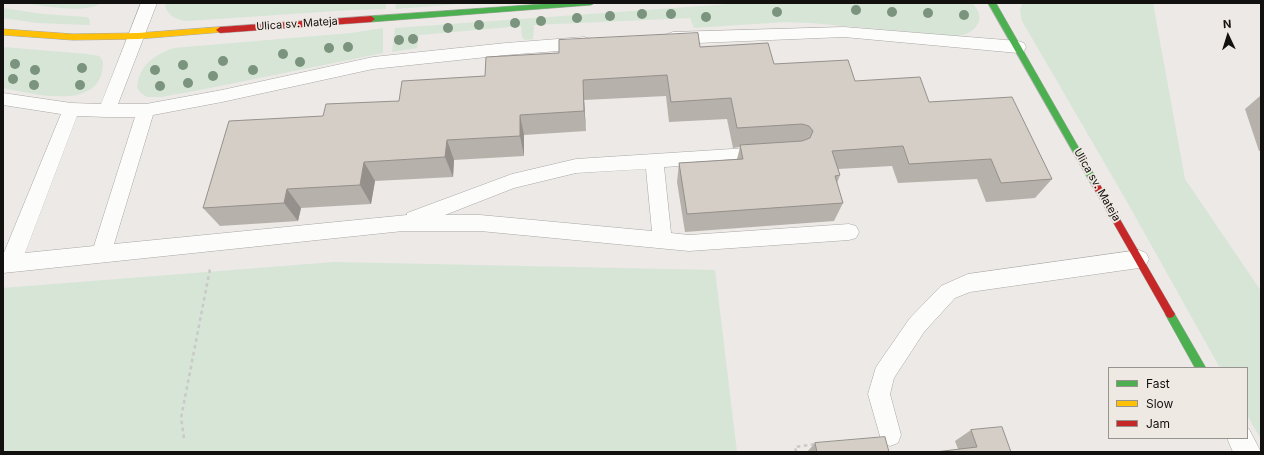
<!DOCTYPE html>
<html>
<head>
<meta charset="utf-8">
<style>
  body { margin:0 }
  #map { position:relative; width:1264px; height:455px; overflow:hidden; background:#ece9e6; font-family:Inter,sans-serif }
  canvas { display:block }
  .frame { position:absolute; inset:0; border:4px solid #13110f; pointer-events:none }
  .legend { position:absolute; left:1108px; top:367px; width:140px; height:72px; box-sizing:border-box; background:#efe9e3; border:1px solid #97938e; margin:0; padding:5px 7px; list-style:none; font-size:12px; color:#13110f }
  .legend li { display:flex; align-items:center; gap:8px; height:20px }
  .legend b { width:20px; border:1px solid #97938e }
  .north { position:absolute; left:1208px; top:16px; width:40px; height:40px; -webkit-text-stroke:3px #efe9e3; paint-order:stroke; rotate:356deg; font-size:11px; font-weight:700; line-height:16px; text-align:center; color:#13110f }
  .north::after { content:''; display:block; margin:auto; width:14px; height:18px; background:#13110f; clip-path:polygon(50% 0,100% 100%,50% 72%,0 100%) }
</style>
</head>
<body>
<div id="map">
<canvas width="1264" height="455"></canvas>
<div class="frame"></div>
<ul class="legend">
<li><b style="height:5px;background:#4caf50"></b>Fast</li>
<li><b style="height:5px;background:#ffc107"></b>Slow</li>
<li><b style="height:5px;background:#c62828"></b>Jam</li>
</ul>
<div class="north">N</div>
</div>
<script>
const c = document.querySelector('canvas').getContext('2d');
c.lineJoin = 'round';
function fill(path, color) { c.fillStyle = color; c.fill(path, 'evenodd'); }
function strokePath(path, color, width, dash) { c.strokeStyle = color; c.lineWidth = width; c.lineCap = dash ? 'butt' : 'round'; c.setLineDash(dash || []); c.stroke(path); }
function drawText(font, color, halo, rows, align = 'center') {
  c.font = font + ' Inter,sans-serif'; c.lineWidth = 3.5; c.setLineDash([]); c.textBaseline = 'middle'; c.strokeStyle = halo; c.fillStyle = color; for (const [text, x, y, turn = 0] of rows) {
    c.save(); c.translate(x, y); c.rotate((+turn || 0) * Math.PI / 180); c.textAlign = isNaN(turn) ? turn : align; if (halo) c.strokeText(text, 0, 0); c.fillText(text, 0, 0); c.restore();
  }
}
const green = new Path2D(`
  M23 3H101C84 15 43 5 23 3Z
  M165 3H386V9L351 10 187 21C176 20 166 15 165 3Z
  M396 3H473L395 9Z
  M744 3H972C975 6 978 10 979 14 982 27 967 36 956 36L811 23 784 22 694 28 690 18 534 25 533 39 525 40 522 37 521 26 419 35 417 48 392 52 395 28Z
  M1025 3H1153L1185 179 1261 291V439L1247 415V368H1220L1126 200 1022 21 1020 10 1022 4Z
  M3 8 43 14 86 17 89 18 90 25 38 23 3 18Z
  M383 28V53L200 90 161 97H147L141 93 137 88C139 65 154 55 174 48L351 33Z
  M3 47 87 54 99 56 103 61C104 113 35 94 3 88Z
  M334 262 715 270 737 452H3V288Z`);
const path = new Path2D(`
  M184 438 181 418 210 269
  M796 452 795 447 815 444`);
const lane = new Path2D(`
  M141 3H157L118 104H146L222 90 373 57 506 43 584 37 590 39 592 43 590 47 584 49 506 55 373 69 222 102 153 115 114 244 407 215V213L512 174 576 159 763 147 769 149 772 154 769 159 763 161 664 167 671 233 689 235 849 224 856 226 859 232 856 238 849 240 689 251 480 231H403L3 273V255L61 114 3 105V93L71 103 101 104ZM77 116 107 117H135L94 246 25 253ZM646 169 652 231 480 215H445L514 188 576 173Z
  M844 27 1018 41 1024 43 1026 47 1024 51 1018 53 844 37 673 44 667 42 665 38 667 34 673 32Z
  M1139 250 1146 253 1149 259 1146 265 1139 268 970 292 955 298 924 332 894 378 890 394 901 435 898 443 890 446 882 443 868 394 876 367 910 318 941 286 961 277 968 274Z`);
const street = new Path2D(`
  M1247 428 1249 429 1261 452H1233L1227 438H1247Z`);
const fast = new Path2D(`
  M557 3H595L591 5 371 22 367 19 371 16Z
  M988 3H996L1099 183 1100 185 1099 187H1093Z
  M1170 310 1173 311 1206 368H1195L1165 314 1167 311Z`);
const slow = new Path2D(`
  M220 27 224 30 223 32 138 39 73 40 3 35V29L73 34 138 33Z`);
const jam = new Path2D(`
  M371 16 375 19 371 22 220 33 216 30 220 27Z
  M1096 181 1099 183 1173 311 1175 314 1173 317 1170 318 1167 317 1093 187 1092 185 1093 183Z`);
const trees = [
  [856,10],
  [777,12],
  [892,12],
  [928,13],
  [642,14],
  [671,14],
  [964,15],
  [610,16],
  [706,17],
  [577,18],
  [541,21],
  [515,23],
  [479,25],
  [448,28],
  [413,39],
  [399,40],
  [348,47],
  [329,48],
  [283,54],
  [223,61],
  [300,62],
  [15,64],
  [183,65],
  [82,68],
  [35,70],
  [155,70],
  [253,70],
  [213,76],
  [13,79],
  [188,83],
  [34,85],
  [80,85],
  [160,86]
];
const wall = new Path2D(`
  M700 47 774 64 855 81 929 102 1052 179 1035 198 986 202 977 179 898 183 892 166 838 169 840 175 837 183 843 203 834 221 685 232 677 182 679 163 737 159 740 147 733 148 727 119 669 122 666 96 584 100 586 131 524 135V156L454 160 453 177 375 181 371 204 301 208 298 221 220 226 203 208 323 116 399 101 485 76Z
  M1260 96H1261V151H1259L1245 109Z
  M971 430 1011 452 958 449 955 441Z
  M815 443 889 452H807Z`);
const shadedWall = new Path2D(`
  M583 80 584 100 586 131 584 111Z
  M520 115 524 135V156L520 136Z
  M447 140 454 160 453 177 445 157Z
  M364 162 375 181 371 204 360 185Z
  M287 189 301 208 298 221 284 203Z`);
const building = new Path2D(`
  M698 33 700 47 768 43 774 64 848 60 855 81 920 77 929 102 1012 97 1052 179 1001 183 991 159 909 164 903 146 832 151 840 175 835 176 843 203 687 214 679 163 743 159 740 145 802 141 810 138 813 131 809 126 802 124 737 128 731 98 671 102 667 75 583 80 584 111 520 115V136L447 140 445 157 364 162 360 185 287 189 284 203 203 208 229 121 323 116 326 104 399 101 402 81 485 76 486 57 559 53V40Z
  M1002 427 1011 452H935L977 447 971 430Z
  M885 437 889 452H817L815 443Z`);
const streetNames = [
  ["Ulica sv. Mateja",297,24,-4],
  ["Ulica sv. Mateja",1097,185,60]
];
fill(green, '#d6e5d6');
strokePath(lane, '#a9a7a5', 1);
strokePath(street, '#a9a7a5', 1);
strokePath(fast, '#a9a7a5', 1);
strokePath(slow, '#a9a7a5', 1);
strokePath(jam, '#a9a7a5', 1);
strokePath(path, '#cac9c9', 2.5, [3.5, 3.5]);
fill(lane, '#fcfcfb');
fill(street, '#fcfcfb');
fill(fast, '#4caf50');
fill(slow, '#ffc107');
fill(jam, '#c62828');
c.fillStyle = '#7a947e';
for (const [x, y] of trees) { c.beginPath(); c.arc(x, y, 5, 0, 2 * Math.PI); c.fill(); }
fill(wall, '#b7b1ab');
fill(shadedWall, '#95908b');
fill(building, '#d5cec7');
strokePath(building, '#95908b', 1);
drawText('11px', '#13110f', '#efe9e3', streetNames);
</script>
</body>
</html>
